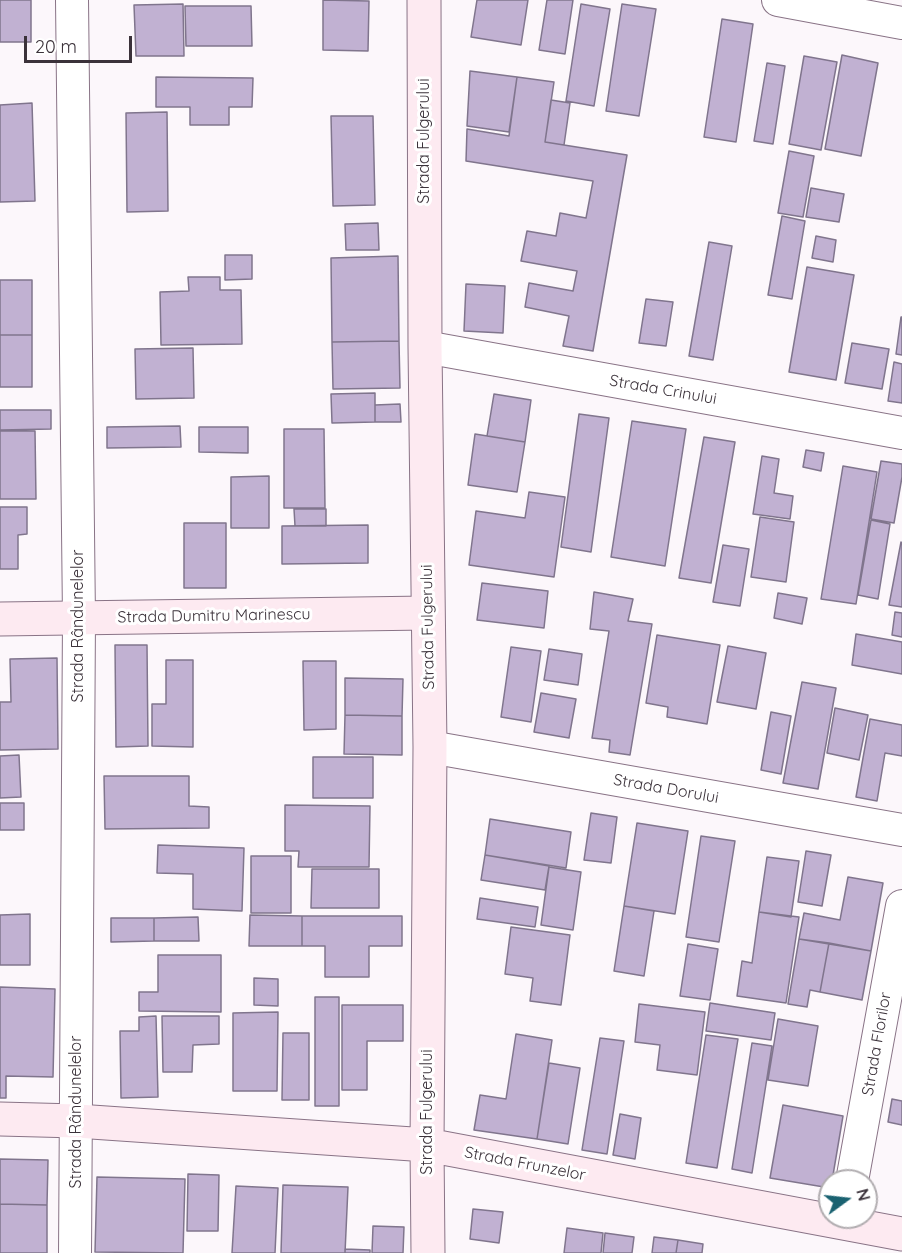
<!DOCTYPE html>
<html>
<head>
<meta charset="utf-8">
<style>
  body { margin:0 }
  #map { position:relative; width:902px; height:1253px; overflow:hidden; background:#fcf7fb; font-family:Quicksand,sans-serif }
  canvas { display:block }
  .north { position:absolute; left:818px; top:1169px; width:60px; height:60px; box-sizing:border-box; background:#fff; border:2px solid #b1adb0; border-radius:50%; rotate:75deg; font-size:16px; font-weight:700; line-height:24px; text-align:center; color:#3b323a }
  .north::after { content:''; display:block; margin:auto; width:21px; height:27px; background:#1a6271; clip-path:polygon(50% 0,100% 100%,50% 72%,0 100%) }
  .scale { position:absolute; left:24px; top:36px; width:108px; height:27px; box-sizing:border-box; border:3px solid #3b323a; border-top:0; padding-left:8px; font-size:18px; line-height:21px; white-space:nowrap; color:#3b323a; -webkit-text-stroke:4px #fff; paint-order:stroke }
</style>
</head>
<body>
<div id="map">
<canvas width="902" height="1253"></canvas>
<div class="north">N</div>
<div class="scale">20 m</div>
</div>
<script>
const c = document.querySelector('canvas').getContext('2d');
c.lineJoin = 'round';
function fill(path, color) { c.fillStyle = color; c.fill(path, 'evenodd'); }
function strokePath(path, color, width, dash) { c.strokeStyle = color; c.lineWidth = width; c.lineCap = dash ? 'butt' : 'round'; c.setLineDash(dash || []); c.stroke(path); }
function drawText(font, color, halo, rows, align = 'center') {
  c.font = font + ' Quicksand,sans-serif'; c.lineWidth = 6; c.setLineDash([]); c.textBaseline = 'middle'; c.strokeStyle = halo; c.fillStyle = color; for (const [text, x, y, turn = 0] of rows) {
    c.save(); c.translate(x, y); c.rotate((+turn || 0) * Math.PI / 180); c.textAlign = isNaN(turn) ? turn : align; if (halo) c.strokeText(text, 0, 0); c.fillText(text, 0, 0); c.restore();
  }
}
const building = new Path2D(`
  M0 0H31V42H0Z
  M323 0 369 1 368 51 323 50Z
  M477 0H528L521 45 471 37Z
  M547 0H573L565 54 539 50Z
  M183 4 184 56H136L134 5Z
  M581 4 610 9 594 106 566 101Z
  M622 4 656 9 639 116 606 111Z
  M185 6H251L252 46H186Z
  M722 19 753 24 736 142 704 137Z
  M842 55 878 63 861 156 825 149Z
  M804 56 837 62 821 150 789 144Z
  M767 63 785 66 773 144 754 141Z
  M470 71 517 77 509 132 467 126Z
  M156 77 253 78 252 107H229V125H190V107H156Z
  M517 77 554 82 545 142 627 155 593 351 563 346 569 316 525 307 529 283 573 291 577 271 521 261 527 231 556 236 560 213 586 218 593 181 466 161 467 129 509 136Z
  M551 100 570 103 564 145 545 142Z
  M32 103 35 201 0 202V105Z
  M167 112 168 211 127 212 126 113Z
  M331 116H373L375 205 333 206Z
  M789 151 814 156 803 217 778 213Z
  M811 188 844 194 839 222 806 217Z
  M782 216 805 221 792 299 768 295Z
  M378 223 379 250H346L345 224Z
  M816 236 836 240 833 262 812 258Z
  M709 242 732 246 713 360 689 356Z
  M225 255H252V279L225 280Z
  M398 256 399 341 332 342 331 258Z
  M807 267 854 275 836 380 789 372Z
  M188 277H220V290H241L242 344 161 345 160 292 189 291Z
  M0 280H32V335H0Z
  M466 284 505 286 503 333 464 331Z
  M646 299 673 302 666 346 639 343Z
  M901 317H902V355L896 354Z
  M0 335H32V387H0Z
  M399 341 400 388 333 389 332 342Z
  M852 343 889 349 882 389 845 383Z
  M193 348 194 398 136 399 135 349Z
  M894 362 902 364V403L888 401Z
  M375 393V422L332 423 331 394Z
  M494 394 531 400 525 442 487 436Z
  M400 404 401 422H375V405Z
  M0 410H51V429L0 430Z
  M579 414 609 418 591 552 561 547Z
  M632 421 686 429 665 566 611 557Z
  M180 426 181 447 107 448V427Z
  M199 427H248V453L199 452Z
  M284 429H324L325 508H284Z
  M0 431H35L36 499H0Z
  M475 434 525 442 517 492 468 485Z
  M704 437 735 442 711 583 679 578Z
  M806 450 824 453 821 471 803 467Z
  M762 456 779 459 774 493 793 496 790 519 753 514Z
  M881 461 902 464V477L894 523 871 519Z
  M843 466 877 472 856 604 821 599Z
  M269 476V528H231V477Z
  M529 492 565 497 554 577 469 565 476 511 525 518Z
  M0 507H27V534L18 535V569H0Z
  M294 509H326V526H295Z
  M760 517 794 522 786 582 751 577Z
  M871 520 890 524 878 599 858 595Z
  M184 523H226V588H184Z
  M368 525V563L282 564V526Z
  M901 542 902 543V607L889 605Z
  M723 545 749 549 740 606 713 602Z
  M482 583 548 591 544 628 477 620Z
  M594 592 633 599 628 621 652 624 630 755 609 752 610 740 592 738 609 631 590 629Z
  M778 593 807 598 802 624 774 618Z
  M895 612 902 613V637L892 635Z
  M856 634 902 642V674L852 665Z
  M657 635 720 645 707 724 667 717 668 707 646 703Z
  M115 645H147L148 746 116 747Z
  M728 646 766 653 756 709 717 702Z
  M511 647 541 651 531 722 501 717Z
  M549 649 582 654 578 685 544 680Z
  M57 658 58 749 0 750V702H11L10 659Z
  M166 660H193V747L152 746V704H166Z
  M303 661H336V729L304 730Z
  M345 678 403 679 402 716 345 715Z
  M802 682 836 688 818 789 783 783Z
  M541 693 576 699 569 738 534 732Z
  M835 708 868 715 859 760 827 753Z
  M771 712 791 716 781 774 761 770Z
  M345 715 402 716V755L344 754Z
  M870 719 902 725V756L885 753 877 801 856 797Z
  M19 755 21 797 0 798V756Z
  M313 757H373V798H313Z
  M104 776H189V806L209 807V828L105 829Z
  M0 803H24V830H0Z
  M285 805 370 806 369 867H298L299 851H285Z
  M591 813 617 817 611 863 584 860Z
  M490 819 571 832 566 868 485 855Z
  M637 823 688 831 675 914 624 906Z
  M701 836 735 841 719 942 686 937Z
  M158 845 244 848 242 911 193 909V874L157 873Z
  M806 851 831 855 822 906 798 902Z
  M485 855 549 866 545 890 481 880Z
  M251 856H291V913H251Z
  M767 857 799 861 791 917 759 912Z
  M549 867 581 872 573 930 541 925Z
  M312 869H379V908H311Z
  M848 877 883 883 871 951 799 939 804 913 840 920Z
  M480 898 538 907 535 927 477 919Z
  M624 906 654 911 644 976 614 971Z
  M759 912 799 917 786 1003 737 996 742 961 752 963Z
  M30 914V965H0V915Z
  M250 915 302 916V946H249Z
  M302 916H402V946H369V977H325V946H302Z
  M198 917 199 941H154V918Z
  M111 918H154V941L111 942Z
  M511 927 570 935 561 1005 530 1001 533 978 505 974Z
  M799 939 829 943 820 992 810 990 807 1007 788 1004Z
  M829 943 871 951 862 1000 820 992Z
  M688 944 718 949 710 1000 680 996Z
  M158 955H221V1012L139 1011V992H158Z
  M254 978 278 979V1006L254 1005Z
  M0 987 55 989 53 1077 6 1076V1098H0Z
  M315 997H339V1106H315Z
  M710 1003 775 1013 771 1040 706 1031Z
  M639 1004 705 1012 697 1075 657 1070 660 1045 635 1042Z
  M342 1005H403V1041H367V1090H342Z
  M278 1012 277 1091H233V1013Z
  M156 1016 158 1097 121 1098 120 1031H139V1017Z
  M162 1016H219V1044L193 1045 192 1072H163Z
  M778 1019 818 1026 808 1086 768 1080Z
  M283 1033H309V1100H282Z
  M516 1034 552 1040 537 1139 474 1130 480 1095 506 1099Z
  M706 1035 738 1039 717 1168 686 1163Z
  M600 1038 624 1041 607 1154 582 1150Z
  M752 1043 772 1046 752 1173 732 1169Z
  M549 1063 580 1068 568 1144 537 1139Z
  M892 1099 902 1101V1125L888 1122Z
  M783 1105 843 1116 832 1181H830V1188L770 1178Z
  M620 1114 641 1118 635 1159 613 1155Z
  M0 1159 48 1160 47 1205 0 1204Z
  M188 1174 219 1175 218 1231H187Z
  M97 1177 185 1179 183 1253 95 1252Z
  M283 1185 348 1187 345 1253H281Z
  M236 1186 278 1188 275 1253H232Z
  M0 1204 47 1205V1253H0Z
  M473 1209 503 1212 499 1243 470 1239Z
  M373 1226 404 1227 403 1253H372Z
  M567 1228 603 1233 601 1253H564Z
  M605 1233 634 1237 632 1253H603Z
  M654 1237 678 1240 676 1253H652Z
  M678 1240 703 1244 702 1253H676Z
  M345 1249 370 1250V1253H345Z`);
const street = new Path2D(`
  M72 0 79 618 75 1253
  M778 0 902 23
  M425 347 902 433
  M430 747 902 830
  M852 1181 902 906`);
const secondary = new Path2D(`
  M424 0 425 347 430 747 427 1145 428 1253
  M0 619 427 613
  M0 1119 77 1121 427 1145 902 1234`);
const streetNames = [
  ["Strada Fulgerului",424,141,-90],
  ["Strada Crinului",663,390,10],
  ["Strada Dumitru Marinescu",214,616,-1],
  ["Strada Rândunelelor",78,626,-90],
  ["Strada Fulgerului",428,627,-91],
  ["Strada Dorului",666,789,10],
  ["Strada Florilor",877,1044,-80],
  ["Strada Rândunelelor",76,1112,-90],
  ["Strada Fulgerului",427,1112,-90],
  ["Strada Frunzelor",525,1164,11]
];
fill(building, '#c1b1d2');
strokePath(building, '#80758d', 1.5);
strokePath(street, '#897386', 34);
strokePath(secondary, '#897386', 35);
strokePath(street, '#fff', 32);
strokePath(secondary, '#fdeaf1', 33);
drawText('16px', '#3b323a', '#fff', streetNames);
</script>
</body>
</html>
